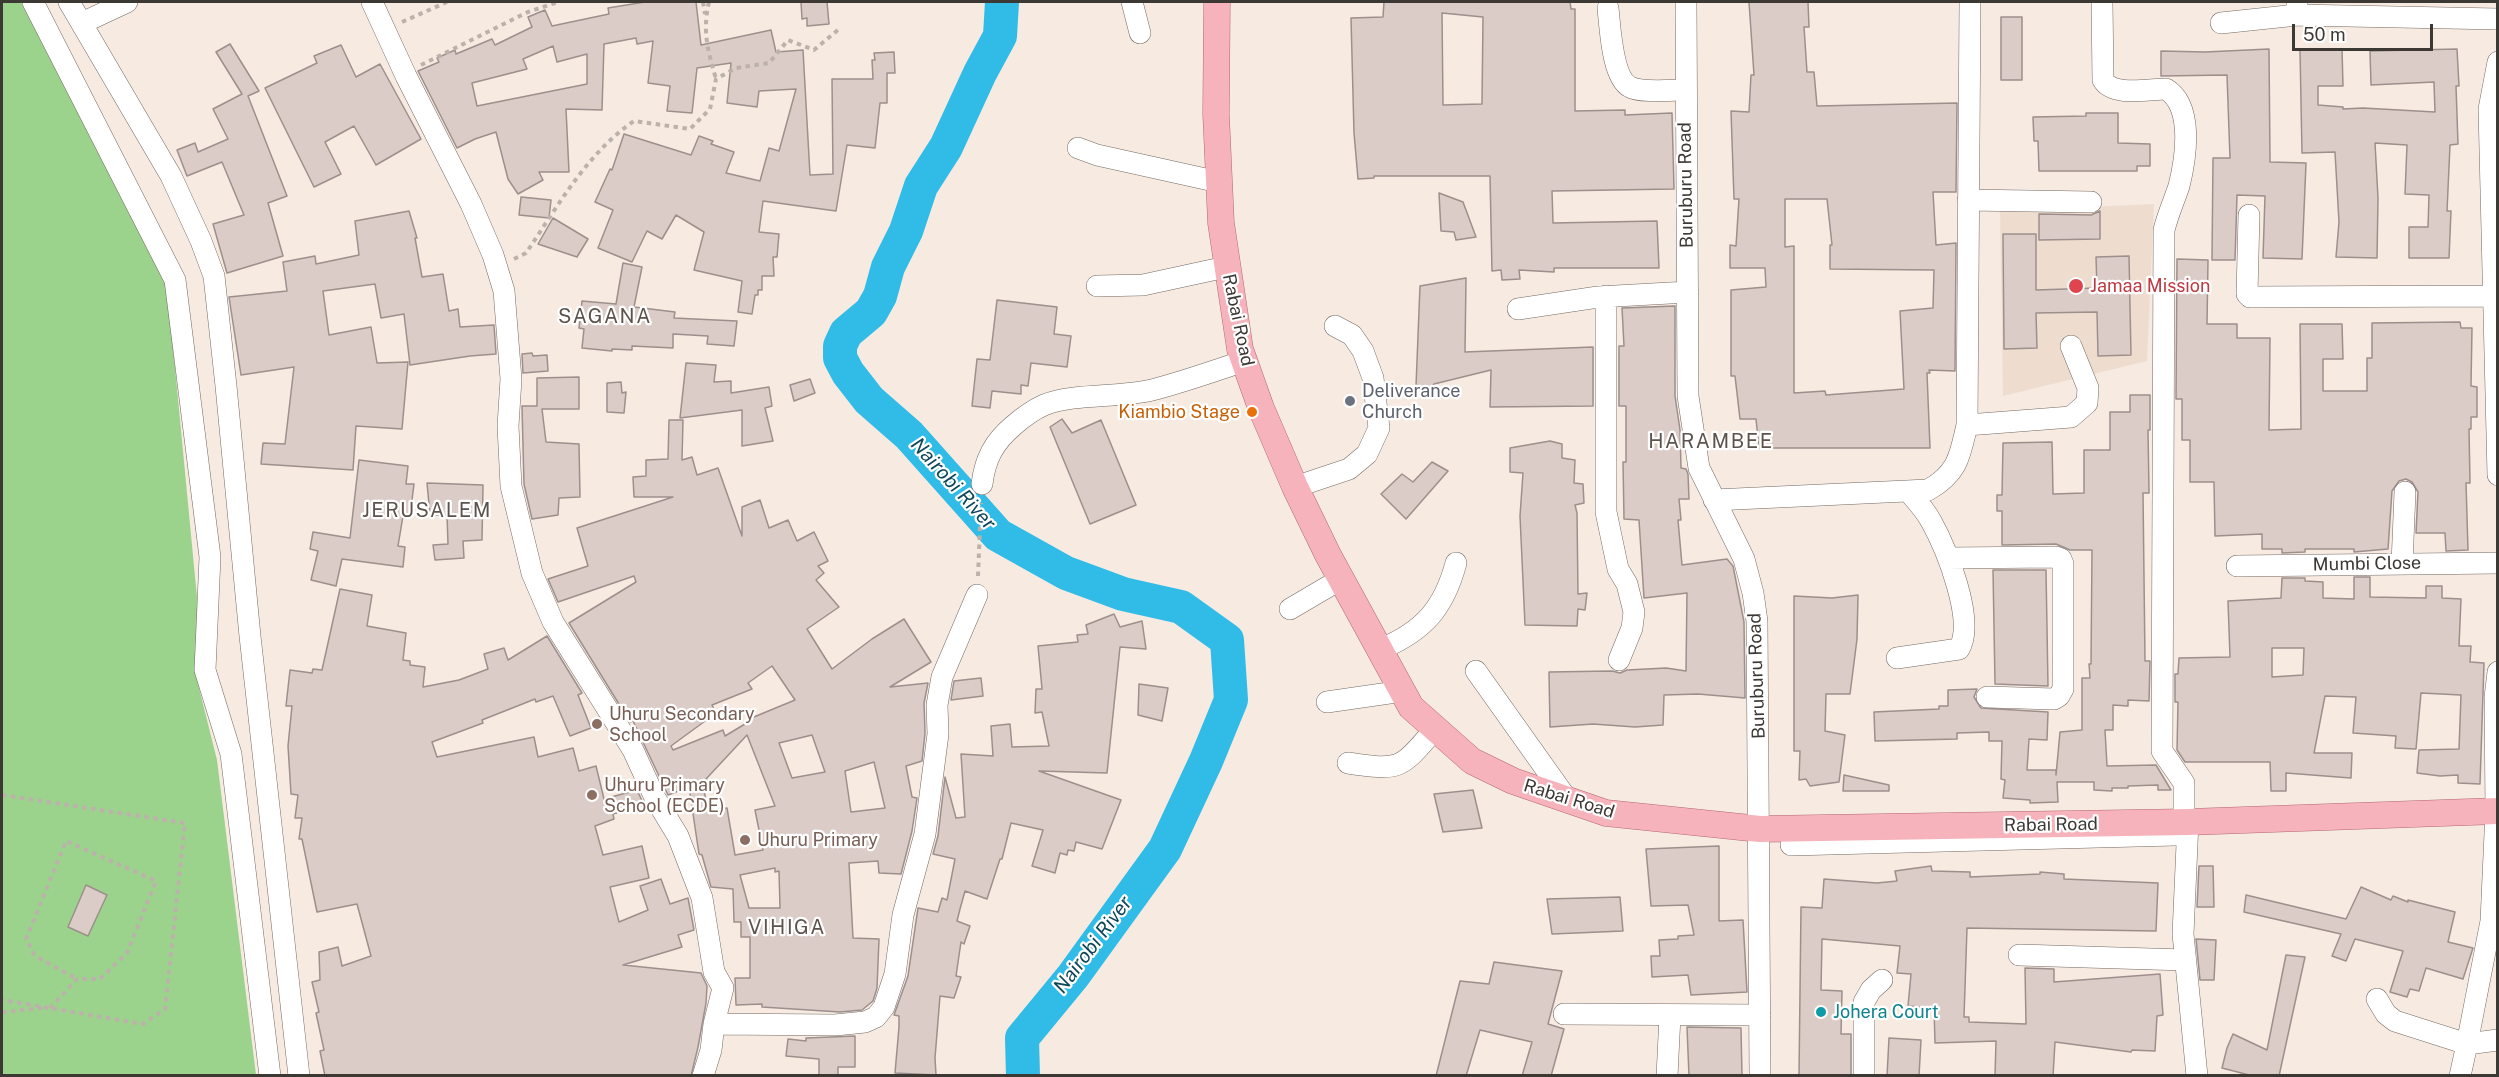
<!DOCTYPE html>
<html>
<head>
<meta charset="utf-8">
<style>
  body { margin:0 }
  #map { position:relative; width:2499px; height:1077px; overflow:hidden; background:#f6eae1; font-family:"Public Sans",sans-serif }
  canvas { display:block }
  .frame { position:absolute; inset:0; border:3px solid #3c3834; pointer-events:none }
  .scale { position:absolute; left:2292px; top:24px; width:141px; height:27px; box-sizing:border-box; border:3px solid #3c3834; border-top:0; padding-left:8px; font-size:18px; line-height:21px; white-space:nowrap; color:#3c3834; -webkit-text-stroke:4px #fff; paint-order:stroke }
</style>
</head>
<body>
<div id="map">
<canvas width="2499" height="1077"></canvas>
<div class="frame"></div>
<div class="scale">50 m</div>
</div>
<script>
const c = document.querySelector('canvas').getContext('2d');
c.lineJoin = 'round';
function fill(path, color) { c.fillStyle = color; c.fill(path, 'evenodd'); }
function strokePath(path, color, width, dash) { c.strokeStyle = color; c.lineWidth = width; c.lineCap = dash ? 'butt' : 'round'; c.setLineDash(dash || []); c.stroke(path); }
function drawText(font, color, halo, rows, align = 'center') {
  c.font = font + ' "Public Sans",sans-serif'; c.lineWidth = 4.5; c.setLineDash([]); c.textBaseline = 'middle'; c.strokeStyle = halo; c.fillStyle = color; for (const [text, x, y, turn = 0] of rows) {
    c.save(); c.translate(x, y); c.rotate((+turn || 0) * Math.PI / 180); c.textAlign = isNaN(turn) ? turn : align; if (halo) c.strokeText(text, 0, 0); c.fillText(text, 0, 0); c.restore();
  }
}
const built = new Path2D(`
  M2154 204 2147 361 2003 396 2000 211Z`);
const green = new Path2D(`
  M2 2H21L167 284 198 608V684L217 760 256 1075 2 1076Z`);
const river = new Path2D(`
  M1002 2 1000 36 980 73 946 147 921 186 906 231 888 267 880 296 871 312 846 333 840 346V358L848 373 869 400 909 435 998 535 1066 573 1123 594 1181 607 1227 640 1231 700 1206 761 1165 849 1073 976 1022 1038 1023 1076`);
const building = new Path2D(`
  M645 2H696L701 45 771 30 776 52 803 50 810 175 833 174 832 79H873L872 60H875L874 53 894 52 895 73H887V103H880L875 148 847 145 836 211 763 201 759 232 779 234 777 257H773L774 276H762V290H758V295H755L752 314 738 312 742 281 694 270 704 232 676 215 662 239 647 231 632 262 598 248 613 210 595 202 610 169 612 170 624 134 691 155 699 136 713 141 711 144 734 152 726 173 760 181 769 148 779 151 796 89 759 91 757 107 727 103 731 63 697 68 692 113 667 111 670 86 648 83 653 41 637 44 636 38 604 44 602 110 566 109 569 172H539L543 180 518 194 508 179 496 132 475 139 457 148 418 71 439 62 437 58 455 50 456 54 492 39 495 45 532 27 528 17 545 10 552 26 609 14 608 8ZM553 46 557 62 587 54V84L477 106 472 83 527 69 523 59Z
  M801 2H827L829 24 807 26V18L802 19Z
  M1384 2H1570L1571 9H1575V111L1625 110V115L1672 113 1674 189 1552 191 1553 223 1657 221 1659 268H1554V272L1519 270 1520 279 1502 280 1501 270 1492 271 1490 176H1374V178L1358 179 1354 133 1351 18 1383 17ZM1442 13 1483 17 1482 104 1443 105Z
  M1749 2H1808L1809 27H1804L1807 72H1814L1817 106 1957 103 1956 192H1933L1936 245 1956 243 1955 371 1929 370 1930 373H1927L1930 448H1759L1756 419H1740L1735 376H1731V290L1766 287 1765 268H1730V245L1736 246 1739 199H1734L1731 111 1749 112 1751 75H1754ZM1785 199H1827L1832 245H1830V269L1934 270 1933 308 1900 311 1904 389 1826 395 1825 391 1794 393V246L1785 247Z
  M2001 17H2022V80H2001Z
  M230 44 259 91 248 96 287 196 268 203 283 256 227 273 213 224 244 215 222 162 187 176 177 150 195 143 198 152 228 139 213 109 242 94 216 52Z
  M341 45 356 77 380 64 421 139 376 165 354 126 325 142 341 174 314 187 265 88 317 63 314 56Z
  M2269 49 2270 162 2306 163 2302 259 2263 258 2265 196 2237 195 2235 260H2212L2213 158H2230L2227 75 2161 76V51L2205 52Z
  M2342 49 2343 86H2318V105L2343 107V109L2363 108 2435 112 2434 82 2371 85 2370 51 2457 49 2459 86H2456L2458 144 2450 145 2447 211H2451L2449 258H2409V227H2428L2429 195 2405 194 2407 145 2375 143 2378 198 2377 258 2336 257 2339 222 2335 152 2302 153 2300 50Z
  M2086 113H2118V143L2150 144V166H2137V171H2039L2038 141H2034L2033 117 2086 116Z
  M1439 193 1463 202 1476 237 1456 240 1454 232 1441 231Z
  M521 197 551 200 549 218 519 215Z
  M409 211 417 238H415L422 277 443 274 449 311 458 309 460 327 494 325 496 354 470 356 410 365 404 314 381 318 375 284 323 291 329 335 371 327 377 363 408 362 402 429 356 426 353 470 261 464 263 443 285 444 294 367 241 375 229 297 287 291 283 262 315 256 316 264 359 255 355 221Z
  M2100 211V239L2039 240V214L2091 215Z
  M553 218 588 239 577 257 538 244Z
  M2003 234H2036V290L2097 288 2096 257 2129 256 2131 355 2098 356 2097 312 2036 313 2037 348 2004 349Z
  M2177 259 2208 260 2207 324H2237V338H2270L2269 430 2301 429 2300 324H2342L2343 359H2323V391H2367V358H2372V323L2460 322 2461 328H2472L2471 386 2477 387V417H2471V429H2469L2470 483H2466L2468 550 2446 551 2445 533H2416L2418 492 2412 482 2406 479 2399 481 2392 491 2388 549 2354 552V549H2305V552L2282 553V549H2262V534L2215 536 2214 482H2190V440H2182V399H2176Z
  M623 263 642 267 634 307 675 312 674 318 737 321 734 346 707 344 708 336 673 334V348L632 346V350L612 349V351L582 348 584 329 579 328 582 301 616 304Z
  M1466 278 1465 352 1593 347V406L1490 407 1491 370 1434 384 1426 390 1416 386 1420 286Z
  M997 300 1057 307 1054 334 1071 336 1067 367 1031 363 1028 386 1021 385V394L992 391 990 408 972 406 977 359 990 360Z
  M1675 306V396L1680 430 1681 468 1686 469 1688 474 1689 499H1679L1681 520H1678L1682 565 1727 559 1733 566 1744 622 1745 698 1698 694 1664 695 1663 725 1635 727 1593 724 1550 727 1549 672 1612 671 1620 673 1627 670 1666 668 1686 671 1687 593 1644 598 1639 520 1624 519 1623 462H1626V406H1619V346H1624L1622 308Z
  M532 353 533 356 547 355 548 371 523 373 522 354Z
  M686 363 716 365 714 382 731 381V393L769 387 772 406 765 408 773 441 742 446V410L680 418Z
  M579 377V409H542L546 442 579 444 580 497 559 498 558 515 532 519 524 484 522 406H537V378Z
  M810 379 815 393 794 401 790 385Z
  M621 382 622 393 626 392 624 413 607 412V383Z
  M2130 395H2150V430H2148L2149 493H2143L2145 661H2150L2149 701 2128 700V706L2113 705V730H2105L2107 766 2156 765 2171 790H2158V785L2128 786V788H2112V791L2094 790V782H2057L2058 802 2030 803V800L2003 798 2005 780 2001 779 2002 741H1989V732L1957 733V739L1875 741 1874 712 1939 709V706H1948V690L1977 689 1974 697 1981 708 2048 712 2047 740 2029 739 2027 770H2056V775L2060 732 2082 730V678H2090L2089 664H2091L2092 550H2070L2056 544 2002 545V511H1997V495H2002L2003 443 2052 442 2053 494 2084 493V450H2110V412H2130Z
  M1062 419 1072 433 1101 420 1136 505 1090 524 1050 427Z
  M669 420H683L682 460 692 457 697 475 718 468 742 536V507L760 500 769 528 788 520 797 541 814 532 828 561 818 566 824 573 816 580 839 607 807 629 832 669 872 639 904 619 931 662 890 687 928 683 924 703 925 733 922 761 906 766 912 797 917 798 912 831 901 874 879 873 878 861 849 863 853 938 879 939 877 988 873 1001 862 1010 840 1012 762 1007V1004L736 1005 735 978H750V937H741V922H734L733 889 711 887 702 855 699 854 689 787 668 795 633 721 630 722 569 623 636 582 634 576 558 602 548 579 588 566 577 528 673 497H634L633 477 646 476V460L668 459ZM772 666 795 700 749 719 750 721 725 736 723 730 673 750 671 746 716 713 712 705 752 689 748 683ZM747 735 775 806 755 810 763 850 735 855 727 808 708 811 703 785 708 782 706 779ZM812 735 825 772 792 778 779 743ZM874 762 885 808 851 812 845 771ZM775 868V872L779 871 780 908H749L740 875Z
  M1550 441 1562 444V458L1575 460 1574 483 1583 484 1584 503 1575 505 1577 513 1578 594 1587 593 1585 610 1578 609 1577 626 1525 625 1520 516 1523 473 1510 472V448Z
  M359 460 408 466 406 484H414L410 516H403L398 546 405 547 403 567 342 559 336 586 311 580 318 551 310 549 313 532 350 538Z
  M1432 462 1448 471 1406 519 1381 494 1402 474 1413 482Z
  M427 483 483 485 482 540 463 541 464 558 435 560 433 545 448 544 447 515H430Z
  M1993 570H2046L2048 686 1995 684Z
  M2354 577H2370V597L2426 598V586H2442V598L2461 599 2459 646H2471L2470 662 2484 663 2480 784 2458 783V775L2440 776 2417 773 2419 750 2459 749 2461 695 2421 693 2416 749 2395 748 2396 736 2353 733 2356 697 2325 696 2314 753H2352L2351 778 2286 773V791H2271L2270 762H2185L2177 750 2178 702H2175V674H2178L2179 658 2230 657 2228 601 2281 598 2282 578H2305V581L2323 582V598L2354 599ZM2272 648H2304L2303 675 2272 677Z
  M340 589 372 595 367 626 406 633 403 660 410 661V665L425 667 423 687 459 680 488 669 484 654 504 648 508 660 547 636 582 693 578 695 591 728 570 736 553 696 536 702 535 699 482 720 483 723 432 742 437 757 534 737 538 757 573 748 579 771 596 766 604 799 637 790 644 805 613 814 614 819 595 826 603 855 642 846 649 878 610 887 619 922 648 910 640 886 661 879 670 904 688 898 694 930 678 935 682 947 623 965 701 973 707 986 706 1003 698 1047 691 1076H325L320 1051 324 1050 316 1013 319 1012 312 982 320 980 319 952 338 947 342 966 371 956 357 904 317 912 302 839H299L302 818H295L298 795 291 794 288 746 292 706H286L290 670 312 673 313 669 322 670Z
  M1858 595 1857 639 1850 694H1826L1825 731 1845 735 1839 782 1810 786 1806 779 1799 780 1800 751H1794V596L1832 598Z
  M1114 614 1120 627 1142 621 1146 649 1120 647 1107 773 1039 771 1121 800 1102 849 1076 842 1074 851 1068 850 1067 855 1060 853 1055 873 1032 866 1043 830 1011 823 1002 859H1000L987 899 965 891 960 909 957 921 970 926 964 944 961 942 956 976 961 977 954 998 940 996 935 1058 936 1075 895 1073 899 1027V1016L894 1015 908 976 918 908 938 912 942 898 947 900 955 859 933 854 938 836 945 777 956 818 965 817 961 754 993 756 991 726 1010 724 1012 747 1049 746 1042 712 1035 713 1036 689H1042L1038 646 1078 642 1077 635 1088 634 1086 625Z
  M981 678 983 696 951 700 954 681Z
  M1139 684 1168 688 1162 721 1138 715Z
  M1844 775 1889 785V791H1843Z
  M1473 790 1482 828 1443 832 1434 794Z
  M1719 846V921L1743 920 1747 992 1691 995 1688 975 1652 977 1651 956H1660L1659 940 1678 939V936L1694 935 1688 905 1651 906 1646 849Z
  M1931 866 1932 871 1970 872V877L2040 874V872L2064 874V879L2158 883 2156 931 1967 928 1964 1017H1969V1022L2026 1024 2025 968 2054 969V982L2160 974 2163 1015 2157 1016 2155 1051 2132 1050 2131 1052 2055 1042 2053 1076H1995L1996 1041 1935 1043 1934 1008 1908 1006 1911 974 1897 973 1900 946 1822 939 1821 990 1842 991 1841 1034H1851V1076H1799L1801 907 1822 908 1824 879 1877 883 1897 881 1895 871Z
  M2199 866H2213L2214 907H2197Z
  M86 885 107 895 88 936 68 927Z
  M2361 887 2391 900 2393 896 2408 902V900L2455 912 2448 942 2473 948 2463 979 2426 968 2419 991 2410 989 2407 997 2390 992 2403 951 2355 939 2346 961 2332 956 2341 934 2244 912 2246 895 2346 919Z
  M1620 897 1623 931 1552 934 1547 899Z
  M2196 939 2216 940 2214 980H2200Z
  M2286 955 2305 957 2279 1076H2253L2222 1068 2227 1048 2233 1034 2267 1050Z
  M1494 962 1562 971 1548 1024 1564 1029 1551 1076H1522L1532 1042 1480 1030 1466 1076H1436L1460 981 1489 984Z
  M1687 1027 1741 1028 1742 1076H1689Z
  M855 1036V1067H838V1076H819V1059L786 1056 788 1039 806 1041V1038Z
  M1889 1038 1921 1040 1919 1076H1887Z`);
const path = new Path2D(`
  M703 2 705 14
  M709 2C702 32 708 51 716 79
  M402 22 447 2
  M421 65 528 12 558 2
  M514 259 526 253C558 206 587 153 634 121L690 129 710 109 716 79 736 68 769 63 788 40 814 50 839 29
  M978 576 981 503
  M2 795 185 823 165 1009 143 1024 2 1000
  M50 1008 77 979H100L127 953 156 881 66 841 26 939 35 956 77 979
  M2 1012 43 1008`);
const minor = new Path2D(`
  M33 2 175 280 210 557 205 670 231 754 270 1076
  M69 2 171 176 201 241 214 276 226 386 250 636 299 1076
  M372 2 406 76 471 204 493 255 504 291 511 379 508 426 511 486 532 573 553 622 633 750 655 798 678 836 702 898 714 972 723 988 714 1024 711 1050 703 1076
  M1132 2 1140 33
  M1686 2 1688 396 1699 468 1744 559 1753 593 1757 621 1760 1076
  M2102 2 2103 80C2113 97 2149 89 2166 89 2194 106 2186 158 2179 186 2174 201 2168 214 2164 230L2162 751 2184 783V822
  M1608 8C1610 26 1612 78 1630 87 1641 93 1672 90 1685 90
  M2297 15 2498 19
  M82 23 127 2
  M2221 23 2297 15V2
  M2498 62 2489 109 2498 475
  M1078 148 1097 155 1219 182
  M1968 200 2091 202
  M2249 215 2247 294 2250 297 2493 296
  M1097 286 1143 285 1226 267
  M1606 296V512L1618 569 1627 584 1634 612 1632 628 1619 660
  M1518 309 1598 297 1688 292
  M1967 425 2071 417 2087 403 2088 388 2071 346
  M982 484C985 459 994 442 1013 426 1022 418 1033 410 1044 405 1075 393 1118 398 1152 390 1183 382 1214 371 1244 361
  M1295 487 1349 469 1367 454 1379 428 1373 378 1363 351 1352 335 1335 326
  M1714 500 1928 490C1958 473 1960 456 1967 425L1970 2
  M1948 558 2056 557 2061 559 2063 564V689L2059 696 2054 699 1987 697
  M2402 564 2405 492
  M2237 566 2498 563
  M1290 609 1341 579
  M1381 649C1424 631 1444 608 1456 563
  M1897 658 1959 649C1976 621 1946 548 1931 521 1925 510 1916 500 1908 491
  M1476 671 1567 799
  M1327 702 1403 691
  M1348 763C1402 771 1400 769 1435 729
  M2188 822 2183 934 2197 1076
  M1791 845 2175 835
  M2019 955 2185 960
  M2377 999 2386 1014 2395 1021 2467 1044 2491 921 2496 811 2495 697 2498 672
  M1564 1014 1760 1015
  M714 1024 835 1025 865 1022 876 1017 884 1007 895 974 903 915 925 834 938 734 937 705 942 677 977 595
  M1667 1076 1670 1016
  M1864 1076V1002L1871 990 1882 980
  M2460 1076 2467 1044 2498 1040`);
const major = new Path2D(`
  M1217 2 1216 114 1221 223 1240 349 1261 408 1295 487 1328 555 1411 707 1472 761 1513 781 1606 813 1760 829 2188 822 2498 811`);
const markers = [
  [2076,286,8,"#e0444e"],
  [1350,401,6,"#6b7280"],
  [1252,412,6,"#e8710a"],
  [597,724,6,"#8d6e63"],
  [592,795,6,"#8d6e63"],
  [745,840,6,"#8d6e63"],
  [1821,1012,6,"#0f9aa8"]
];
const streetNames = [
  ["Buruburu Road",1686,185,-91],
  ["Rabai Road",1238,320,78],
  ["Mumbi Close",2367,564,-1],
  ["Buruburu Road",1757,676,-92],
  ["Rabai Road",1569,799,17],
  ["Rabai Road",2051,825,-1]
];
const healthNames = [
  ["Jamaa Mission",2090,286]
];
const worshipNames = [
  ["Deliverance",1362,391],
  ["Church",1362,412]
];
const foodNames = [
  ["Kiambio Stage",1240,412]
];
const educationNames = [
  ["Uhuru Secondary",609,714],
  ["School",609,735],
  ["Uhuru Primary",604,785],
  ["School (ECDE)",604,806],
  ["Uhuru Primary",757,840]
];
const cultureNames = [
  ["Johera Court",1833,1012]
];
const neighbourhoodNames = [
  ["SAGANA",605,317],
  ["HARAMBEE",1711,442],
  ["JERUSALEM",427,511],
  ["VIHIGA",787,928]
];
const waterNames = [
  ["Nairobi River",953,484,48],
  ["Nairobi River",1093,945,-53]
];
fill(built, '#eeddcf');
fill(green, '#9bd38c');
strokePath(river, '#31bce8', 34);
fill(building, '#dbccc8');
strokePath(building, '#9d8f8c', 1.5);
strokePath(minor, '#746962', 22);
strokePath(major, '#b26770', 27);
strokePath(path, '#bcb2ab', 4, [4.5, 4.5]);
strokePath(minor, '#fff', 21);
strokePath(major, '#f7b3bc', 26);
for (const [x, y, r, color] of markers) { const dot = new Path2D(); dot.arc(x, y, r, 0, 2 * Math.PI); c.fillStyle = color; c.fill(dot); strokePath(dot, '#fff', 2); }
drawText('18px', '#3c3834', '#fff', streetNames);
drawText('18px', '#be3a42', '#fff', healthNames, 'left');
drawText('18px', '#5b616d', '#fff', worshipNames, 'left');
drawText('18px', '#c56008', '#fff', foodNames, 'right');
drawText('18px', '#785e54', '#fff', educationNames, 'left');
drawText('18px', '#0d838f', '#fff', cultureNames, 'left');
c.letterSpacing = '1.5px';
drawText('20px', '#5d534c', '#fff', neighbourhoodNames);
c.letterSpacing = '0px';
drawText('italic 20px', '#0d4659', '#fff', waterNames);
</script>
</body>
</html>
